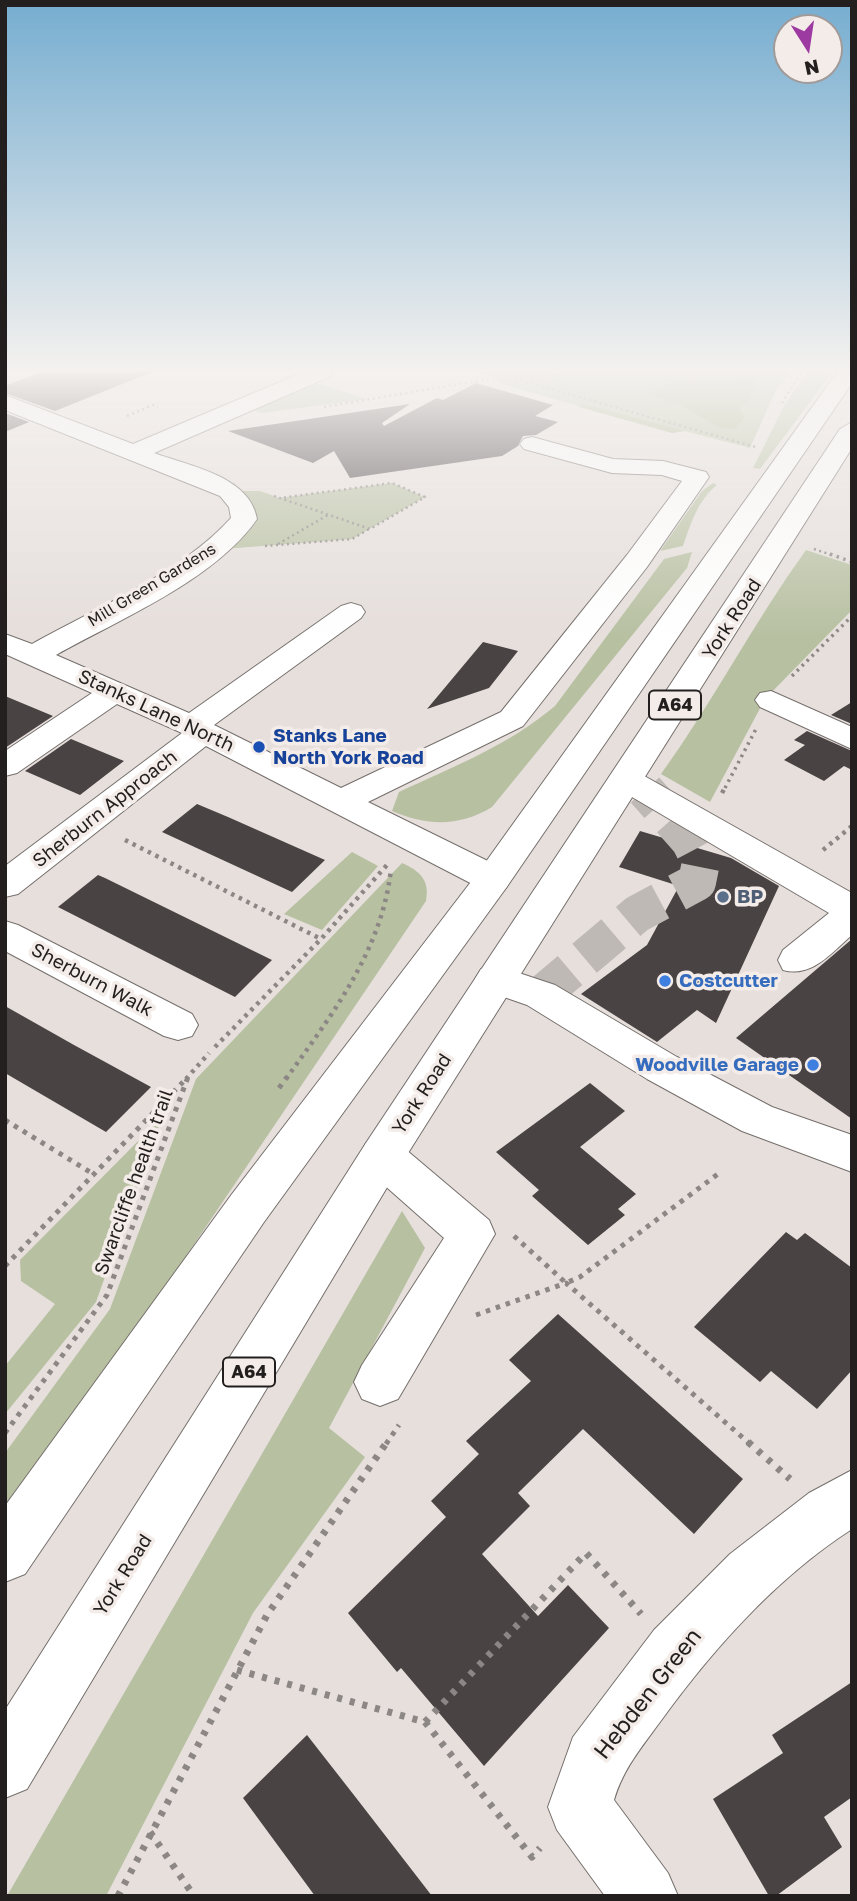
<!DOCTYPE html>
<html>
<head>
<meta charset="utf-8">
<style>
  body { margin:0 }
  #map { position:relative; width:857px; height:1901px; overflow:hidden; background:#e6dfdc; font-family:"Golos Text",sans-serif }
  canvas { display:block }
  .frame { position:absolute; inset:0; border:7px solid #221f1e; pointer-events:none }
  .north { position:absolute; left:773px; top:14px; width:70px; height:70px; box-sizing:border-box; background:#f4ece9; border:2px solid #a09a98; border-radius:50%; rotate:168deg; font-size:19px; font-weight:700; line-height:28px; text-align:center; color:#221f1e }
  .north::after { content:''; display:block; margin:auto; width:24px; height:32px; background:#9d3aa1; clip-path:polygon(50% 0,100% 100%,50% 72%,0 100%) }
</style>
</head>
<body>
<div id="map">
<canvas width="857" height="1901"></canvas>
<div class="frame"></div>
<div class="north">N</div>
</div>
<script>
const c = document.querySelector('canvas').getContext('2d');
c.lineJoin = 'round';
function fill(path, color) { c.fillStyle = color; c.fill(path, 'evenodd'); }
function strokePath(path, color, width, dash) { c.strokeStyle = color; c.lineWidth = width; c.lineCap = dash ? 'butt' : 'round'; c.setLineDash(dash || []); c.stroke(path); }
function drawText(font, color, halo, rows, align = 'center') {
  c.font = font + ' "Golos Text",sans-serif'; c.lineWidth = 7; c.setLineDash([]); c.textBaseline = 'middle'; c.strokeStyle = halo; c.fillStyle = color; for (const [text, x, y, turn = 0] of rows) {
    c.save(); c.translate(x, y); c.rotate((+turn || 0) * Math.PI / 180); c.textAlign = isNaN(turn) ? turn : align; if (halo) c.strokeText(text, 0, 0); c.fillText(text, 0, 0); c.restore();
  }
}
const green = new Path2D(`
  M474 371H793L777 388 750 448 684 431 672 433 502 384 492 376Z
  M808 371H833L760 469 753 468 784 406Z
  M314 382 367 399 262 413 248 408Z
  M392 483 425 497 352 539 211 550 235 533 229 491H260L280 498Z
  M713 483 717 485C698 500 691 523 683 546L660 551 702 491Z
  M806 550 852 565V610L765 699 710 802 661 774C713 702 754 622 806 550Z
  M692 552 687 568 492 807C459 827 427 826 392 811L399 792C453 767 509 745 555 706L664 559Z
  M352 852 378 866 322 930 284 914Z
  M402 863C420 871 430 880 426 901L5 1524V1453L110 1309 196 1079Z
  M162 1117 96 1302 5 1414V1366L55 1304 21 1281 20 1260Z
  M402 1211 425 1248 329 1428 365 1457 253 1613 106 1896H7Z`);
const forest = new Path2D(`
  M743 376 753 377 756 384 748 401 740 409 744 418 734 429 720 428 677 403 646 395 669 383Z
  M584 404 684 431 672 433 579 407Z`);
const building = new Path2D(`
  M44 371H152V372L55 411 5 393V386Z
  M476 383 553 405 535 416 558 422 536 435 523 436 518 446 502 456 350 478 334 451 313 463 228 431 410 404 382 423 384 426 437 398 443 400Z
  M5 413 29 422 5 432Z
  M483 642 518 651 489 688 427 709Z
  M5 696 53 716 5 748Z
  M852 702V724L831 715Z
  M807 731 852 751V770L844 766 824 781 784 760 805 745 794 740Z
  M71 739 124 761 80 795 25 771Z
  M197 804 228 817 325 860 292 892 162 832Z
  M640 831 731 858 779 886 716 1023 697 1010 657 1042 581 994 647 945 679 886 619 867Z
  M98 875 105 878 272 960 235 997 58 907Z
  M852 939V1119L736 1038Z
  M5 1006 74 1045 151 1087 106 1132 5 1073Z
  M590 1083 625 1111 580 1147 636 1194 618 1209 625 1215 588 1245 532 1196 539 1190 496 1152Z
  M786 1232 797 1240 805 1233 852 1268V1370L817 1409 771 1371 760 1382 694 1327Z
  M558 1314 743 1479 694 1534 583 1429 518 1493 530 1506 482 1554 538 1616 568 1585 609 1628 484 1766 401 1668 397 1672 348 1613 446 1517 431 1501 479 1454 466 1441 531 1381 509 1360Z
  M852 1682V1797L824 1817 842 1847 776 1896H769L713 1799 783 1753 772 1735Z
  M307 1735 357 1799 432 1896H315L243 1798Z`);
const minorTunnel = new Path2D(`
  M541 995 637 914 697 882 701 862 690 841 645 790`);
const pathFar4 = new Path2D(`
  M775 371 796 379
  M515 379 756 447
  M782 403 802 371
  M324 407 483 380 634 371
  M127 416 153 405 158 407
  M274 496 370 529 425 497 392 483 280 498
  M278 544 328 515
  M265 546 352 539 369 529
  M814 549 835 556`);
const pathFar3 = new Path2D(`
  M830 554 852 562
  M792 676 852 616
  M725 788 756 729`);
const pathFar2 = new Path2D(`
  M722 793 726 786
  M125 840 321 939
  M823 850 852 826
  M215 1047 321 939 387 865
  M186 1079 209 1053
  M286 1079C332 1014 382 951 391 869`);
const pathFar1 = new Path2D(`
  M279 1088 287 1077
  M5 1120 95 1175
  M514 1236 566 1283 580 1277 722 1171
  M5 1266 183 1082
  M476 1315 566 1283 750 1444
  M5 1433 107 1295 188 1077
  M386 1444 399 1425`);
const path = new Path2D(`
  M748 1442 790 1479
  M237 1670 425 1722 532 1857 540 1848
  M425 1722 586 1553 641 1614
  M150 1832 194 1896
  M118 1896 267 1615 387 1442`);
const minor = new Path2D(`
  M306 371H334L331 376 154 453C189 466 250 476 257 519 215 580 120 619 56 655L189 713 341 606 351 603 361 606 365 612 361 618 214 725 341 788 501 712 627 555 682 481 662 475 612 473 524 449 520 444 524 439 532 437 613 459 663 461 706 472 709 477 647 567 523 726 368 802 506 870 511 879 506 888 493 891 480 888 206 746 18 894 5 897V866L182 733 117 704 17 773 5 776V751L92 693 5 654V634L32 644C96 608 182 573 231 518L229 507 220 496 5 410V395L133 444Z
  M771 691 852 727V749L760 707 755 700 760 693Z
  M627 770 639 773 852 893V935C831 953 812 978 783 970L778 960 783 950 829 913 615 787 610 780 615 773Z
  M5 921 18 925 192 1014 198 1025 192 1036 178 1040 164 1036 5 951Z
  M495 965 555 985 677 1057 772 1107 852 1135V1172L742 1131 647 1079 527 1005 481 989 475 979 481 969Z
  M382 1138 398 1143 489 1220 495 1234 398 1399 380 1406 362 1399 354 1382 362 1365 444 1238 366 1169 360 1156 366 1143Z
  M852 1470V1529C776 1578 712 1650 660 1722 641 1748 623 1769 614 1800L668 1873 678 1896H605L557 1830 548 1807 573 1737 654 1630 730 1554 809 1493Z`);
const highway = new Path2D(`
  M838 371H852V383L506 888 264 1222 25 1574 5 1582V1506L232 1194 480 870Z
  M852 422V448L398 1169 27 1789 5 1798V1710L366 1143 840 429Z`);
const markers = [
  [259,747,7,"#1a4fb4"],
  [723,897,7,"#5c6f8a"],
  [665,981,7,"#3f7fe0"],
  [813,1065,7,"#3f7fe0"]
];
const farStreetnames = [
  ["Mill Green Gardens",152,585,-31]
];
const shields = [
  [675,705,52],
  [249,1372,52]
];
const shieldNames = [
  ["A64",675,705],
  ["A64",249,1372]
];
const streetNames = [
  ["York Road",732,619,-57],
  ["Stanks Lane North",156,711,25],
  ["Sherburn Approach",105,809,-38],
  ["Sherburn Walk",92,980,28],
  ["York Road",422,1094,-57],
  ["Swarcliffe health trail",134,1182,-70],
  ["York Road",123,1575,-58]
];
const transitNames = [
  ["Stanks Lane",273,736],
  ["North York Road",273,758]
];
const serviceNames = [
  ["BP",737,897]
];
const shopNames = [
  ["Costcutter",679,981],
  ["Woodville Garage",799,1065,"right"]
];
const nearStreetnames = [
  ["Hebden Green",648,1694,-52]
];
fill(green, '#b7c0a1');
fill(forest, '#a6b288');
fill(building, '#494344');
strokePath(minorTunnel, '#bfb9b6', 38, [38, 19]);
strokePath(minor, '#756f6c', 2);
strokePath(highway, '#756f6c', 2);
strokePath(pathFar4, '#8c8785', 2.5, [2, 3.5]);
strokePath(pathFar3, '#8c8785', 3.5, [2.5, 4.5]);
strokePath(pathFar2, '#8c8785', 4.5, [3.5, 5]);
strokePath(pathFar1, '#8c8785', 5, [4.5, 6]);
strokePath(path, '#8c8785', 7, [5, 8]);
fill(minor, '#fff');
fill(highway, '#fff');
const sky = c.createLinearGradient(0, 0, 0, 637);
sky.addColorStop(0, '#76add0');
sky.addColorStop(0.58, '#f4f1ef');
sky.addColorStop(1, '#f4f1ef00');
c.fillStyle = sky;
c.fillRect(0, 0, 857, 637);
for (const [x, y, r, color] of markers) { const dot = new Path2D(); dot.arc(x, y, r, 0, 2 * Math.PI); c.fillStyle = color; c.fill(dot); strokePath(dot, '#f4ece9', 2.5); }
drawText('16px', '#221f1e', '#f4ece9', farStreetnames);
for (const [x, y, w] of shields) { const box = new Path2D(); box.roundRect(x - w / 2, y - 14.5, w, 29, 5); c.fillStyle = '#f4ece9'; c.fill(box); strokePath(box, '#221f1e', 2); }
drawText('bold 18px', '#221f1e', null, shieldNames);
drawText('19px', '#221f1e', '#f4ece9', streetNames);
drawText('bold 19px', '#164399', '#f4ece9', transitNames, 'left');
drawText('bold 19px', '#4e5e75', '#f4ece9', serviceNames, 'left');
drawText('bold 19px', '#366cbe', '#f4ece9', shopNames, 'left');
drawText('23px', '#221f1e', '#f4ece9', nearStreetnames);
</script>
</body>
</html>
